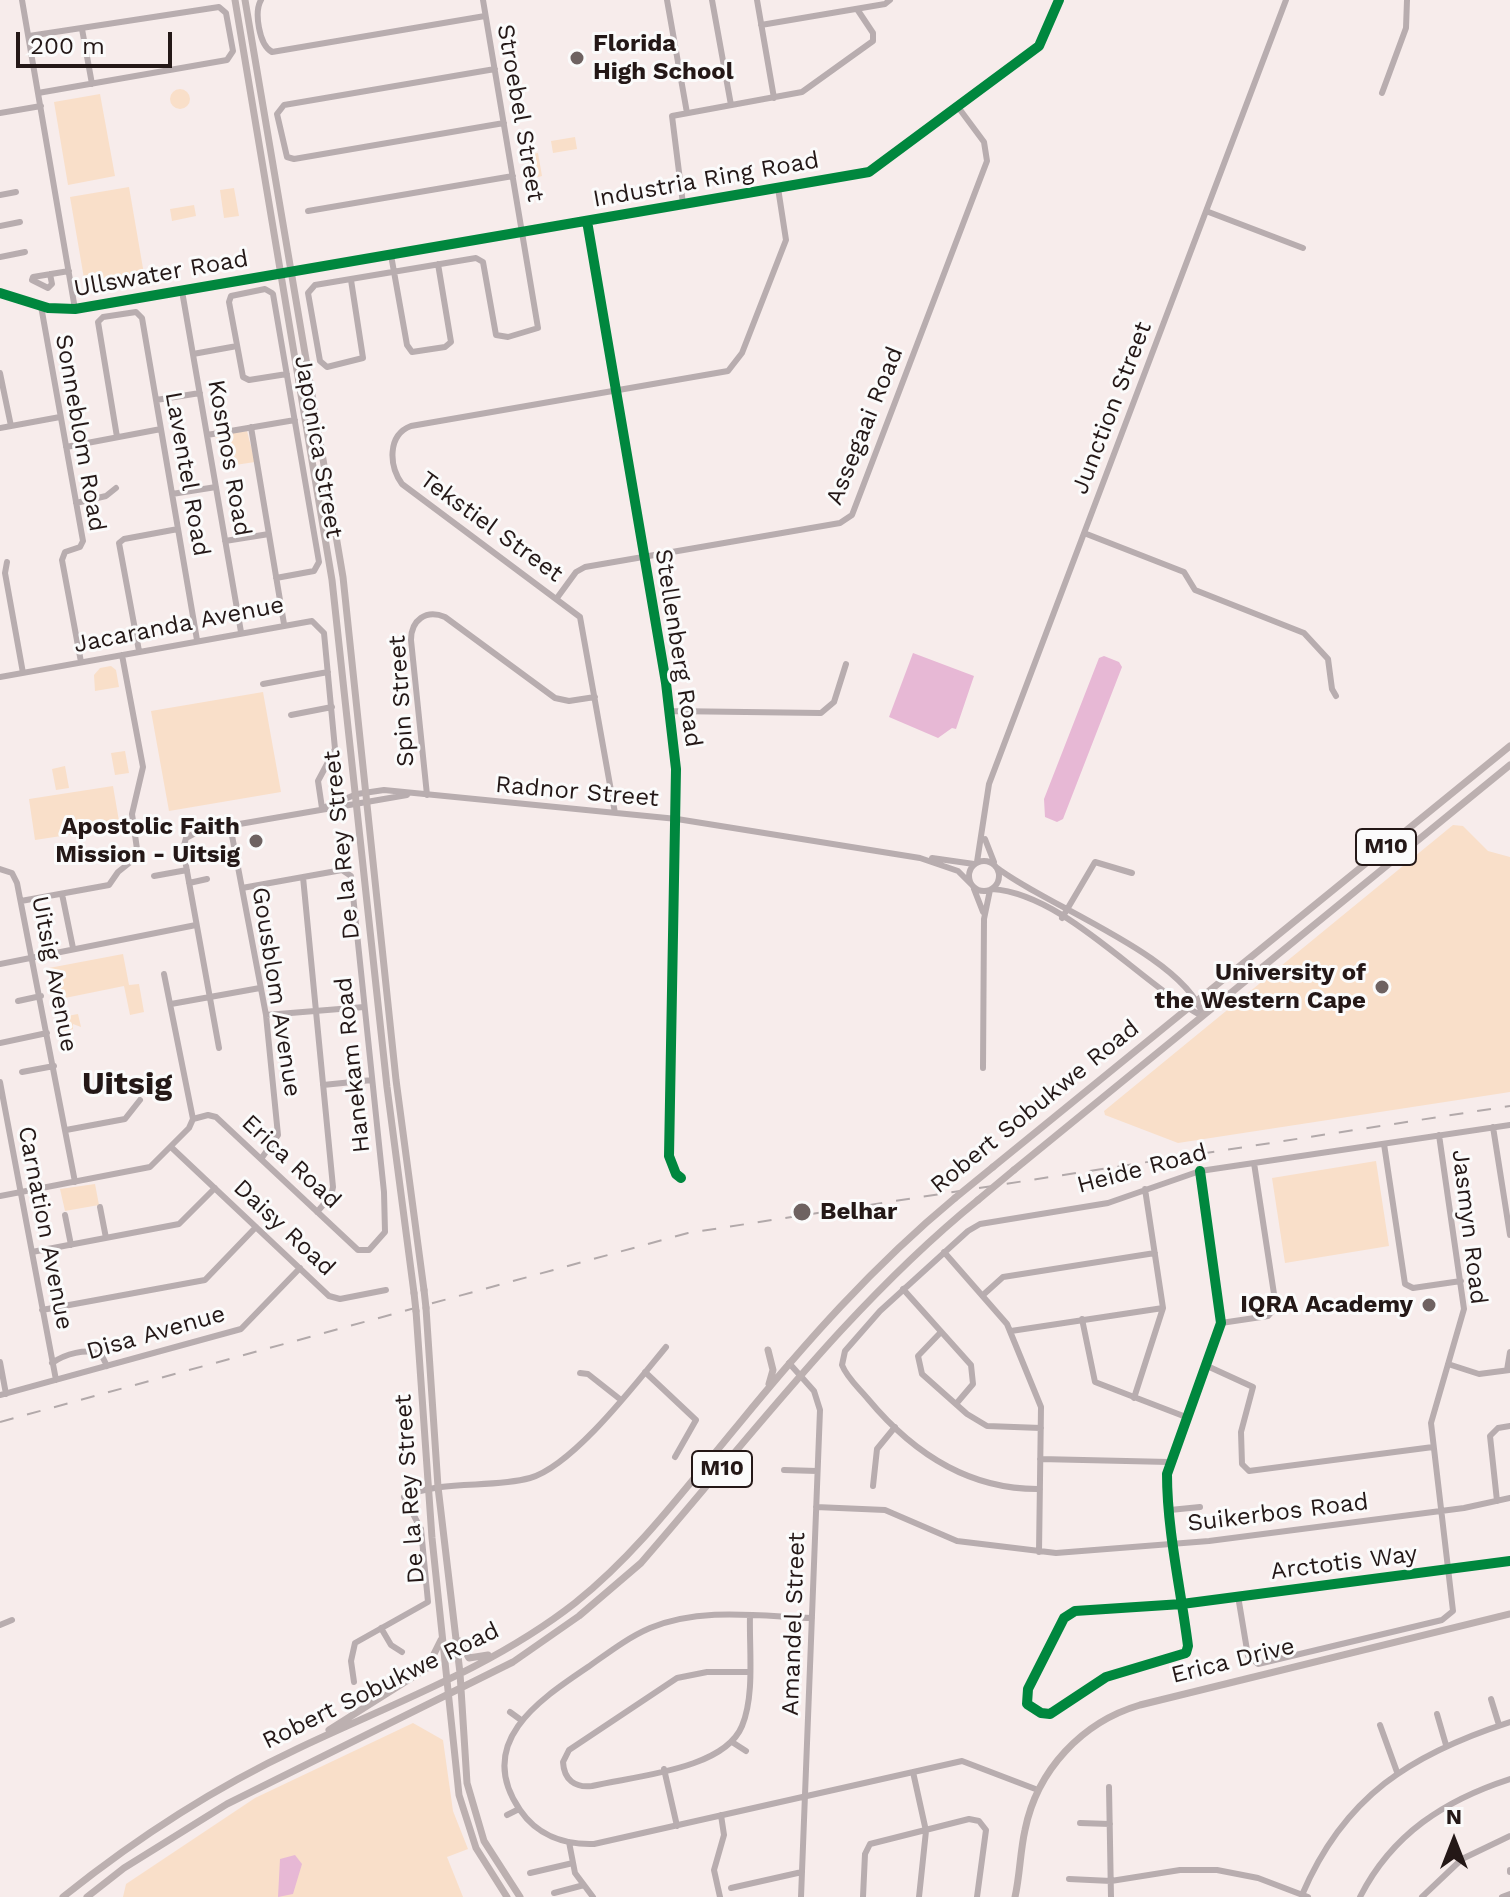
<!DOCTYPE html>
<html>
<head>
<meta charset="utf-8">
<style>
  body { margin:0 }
  #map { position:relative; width:1510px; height:1897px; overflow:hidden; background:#f7eceb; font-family:"Work Sans",sans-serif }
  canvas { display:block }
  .north { position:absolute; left:1414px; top:1801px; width:80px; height:80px; -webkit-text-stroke:6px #fbfbfb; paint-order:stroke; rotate:0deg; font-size:22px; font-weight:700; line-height:32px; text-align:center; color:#241817 }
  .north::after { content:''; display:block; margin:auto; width:28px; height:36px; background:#241817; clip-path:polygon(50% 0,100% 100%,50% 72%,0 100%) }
  .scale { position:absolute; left:16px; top:32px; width:156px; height:36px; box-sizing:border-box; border:4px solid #241817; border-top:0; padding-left:10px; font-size:24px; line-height:28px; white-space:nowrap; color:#241817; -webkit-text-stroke:6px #fbfbfb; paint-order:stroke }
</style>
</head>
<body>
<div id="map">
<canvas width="1510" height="1897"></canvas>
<div class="north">N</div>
<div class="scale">200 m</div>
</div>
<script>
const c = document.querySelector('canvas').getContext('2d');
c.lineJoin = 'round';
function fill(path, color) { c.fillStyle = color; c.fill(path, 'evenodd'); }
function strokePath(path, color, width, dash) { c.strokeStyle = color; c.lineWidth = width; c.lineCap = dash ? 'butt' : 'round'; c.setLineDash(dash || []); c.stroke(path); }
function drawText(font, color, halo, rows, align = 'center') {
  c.font = font + ' "Work Sans",sans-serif'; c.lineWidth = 6; c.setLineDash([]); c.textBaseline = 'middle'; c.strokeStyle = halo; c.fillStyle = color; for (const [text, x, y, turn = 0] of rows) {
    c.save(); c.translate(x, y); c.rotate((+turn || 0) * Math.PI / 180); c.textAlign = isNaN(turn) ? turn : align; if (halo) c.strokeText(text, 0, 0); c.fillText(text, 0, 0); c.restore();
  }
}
const green = new Path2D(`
  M170 99a10 10 0 1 1 20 0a10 10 0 1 1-20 0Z
  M100 94 115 176 68 185 54 102Z
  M575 137 577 149 553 153 551 141Z
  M538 153 542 176 530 179 526 155Z
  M129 187 145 280 86 290 70 197Z
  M234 188 239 216 224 218 220 190Z
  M194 205 196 216 172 221 170 209Z
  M247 431 255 462 235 465 233 453 214 436Z
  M111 666 116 670 119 687 95 691 94 675 100 668Z
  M263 692 281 792 169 811 151 711Z
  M125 751 129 773 115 775 111 753Z
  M65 766 69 788 56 790 52 769Z
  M113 786 120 827 35 840 29 799Z
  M1453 825 1463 826 1488 851 1510 857V1092L1178 1143 1105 1115 1104 1111Z
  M123 954 129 985 139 984 144 1012 130 1015 124 986 55 1000 49 968Z
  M78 1014 81 1027 73 1024V1029L60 1032 57 1018Z
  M1376 1161 1389 1246 1285 1263 1272 1178Z
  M95 1184 99 1205 65 1211 60 1189Z
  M413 1723 443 1740 453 1811 468 1849 447 1857 463 1897H123L126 1884 255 1798Z`);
const water = new Path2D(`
  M913 653 974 676 956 729 952 728 938 738 889 717Z
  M1104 656 1119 662 1122 667 1063 819 1057 822 1045 817 1044 799 1099 658Z
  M295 1855 302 1864 293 1894 278 1897 280 1859Z`);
const minor = new Path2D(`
  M22 0 75 309
  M261 0C254 12 259 45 272 52L485 16
  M667 0 687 113
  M712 0 731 105
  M757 0 774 98
  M761 25 885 4 890 0
  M82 29 92 84
  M29 36 219 7 226 13 233 51 227 60 38 93
  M495 69 284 105 277 114 287 157 294 159 504 123
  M1382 93 1406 28 1407 0
  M0 113 41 106
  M0 195 16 192
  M683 204 672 116 802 92 873 41V33L857 9
  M308 211 513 176
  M1206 211 1303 248
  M587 221 666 683 676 769 669 1156 676 1174 681 1178
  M0 226 20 222
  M391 255 407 345 412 352 445 347 451 342 438 264
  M0 257 25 252
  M50 274 52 284 48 288 32 280 33 277 69 271
  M351 280 363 358 327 367 320 361 308 293 315 285 476 258 483 262 496 335 508 337 538 328 483 0
  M182 291 241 632
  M0 293 48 308 75 309 869 172 1039 46 1059 0
  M41 306 83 541 80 547 65 552 62 560 81 662
  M193 354 237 346
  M0 373 11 426
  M156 400 200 393
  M251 427 284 624
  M0 428 60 417
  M207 435 295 420
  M117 437 98 322 103 317 136 312 142 318 197 640
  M66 447 161 429
  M172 494 216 487
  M76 503 106 496 116 488
  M1084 533 1184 572 1195 590 1304 633 1328 659 1332 689 1336 696
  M225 541 269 534
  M7 562 5 573 23 673
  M276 578 314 571 319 562C304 473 288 384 273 294L272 293 265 289 231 296 229 302 243 377 249 380 287 374
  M557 598 576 572 585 567 840 523 852 515 987 161 984 142 958 107
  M139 651 119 543 124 539 178 529
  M0 677 312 621 324 633 335 749 318 781 322 808
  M263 684 328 672
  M670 711 821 713 834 702 846 664
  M291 715 332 707
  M427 795 411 640C411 620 426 609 445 617L555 698 569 701 595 697
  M325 807 357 794 384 790 677 819 920 858 958 871 971 884
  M615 813 580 617 402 484C389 466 387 435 411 426L728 371 742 353 786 240 778 188
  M230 825 266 1015 278 1135 261 1159
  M985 839 994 862
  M932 858 974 864
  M969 876a15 15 0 1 1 30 0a15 15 0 1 1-30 0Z
  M185 861 203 858
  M977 862 989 784 1286 0
  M996 867C1046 906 1183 955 1203 1015
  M0 869 12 873 17 883 75 1182
  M154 876 187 870
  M303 877 333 1187 331 1196 317 1212
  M189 883 207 879
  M974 889 983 912
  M992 889C1065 894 1139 983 1202 1016
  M62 894 73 948
  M21 901 109 885 118 872 138 856 132 814 143 767 122 655
  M1062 918 1095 862 1132 873
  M0 964 196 925
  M164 974 193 1119
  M18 1001 41 996
  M171 1004 260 988
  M266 1015 364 1007
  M0 1043 47 1033
  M219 1048 183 849 186 838 199 831 407 795
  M983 1068 984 919 990 890
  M22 1072 54 1066
  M0 1082 56 1380
  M323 1085 372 1080
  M193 1119 208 1115 216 1117 358 1250H369L385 1232 384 1192 351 876 342 870 242 888
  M1493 1127 1510 1235
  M66 1130 125 1119 140 1100
  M1384 1144 1405 1284 1413 1288 1461 1281
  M171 1147 329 1296 340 1299 386 1290
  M1200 1171 1221 1323 1167 1474C1167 1531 1181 1590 1188 1646L1186 1653 1106 1677 1050 1714 1041 1713 1027 1704 1028 1689 1064 1618 1075 1611 1182 1604 1510 1561
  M0 1196 150 1167 189 1128 193 1119
  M100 1207 106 1238
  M65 1215 71 1245
  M32 1252 179 1224 215 1188
  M944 1252 1007 1324 1041 1407 1039 1552
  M903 1289 971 1365 973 1384 956 1404
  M983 1295 1003 1277 1155 1253
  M42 1310 205 1280 256 1227
  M1082 1319 1095 1382 1186 1417
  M1221 1323 1268 1316 1276 1307 1254 1163
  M1011 1331 1163 1308
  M941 1332 918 1356 922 1374 967 1414 987 1426 1041 1428
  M0 1362 6 1394
  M52 1363C65 1354 86 1348 101 1354L107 1366
  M789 1363 814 1391 820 1410 801 1897
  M1448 1364 1479 1374 1510 1370
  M1205 1365 1253 1387 1241 1432 1242 1464 1249 1471 1433 1447
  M1507 1370 1510 1352
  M645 1372 696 1420 675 1457
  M580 1373 588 1374 621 1400
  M0 1395 241 1329 300 1268
  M1134 1398 1163 1308 1145 1189
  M1040 1459 1169 1462
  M784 1470 817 1471
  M873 1486 877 1449 895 1427
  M1040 1489C969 1490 912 1452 868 1399 859 1388 847 1378 842 1365L845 1351 880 1311 968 1231 980 1224 1108 1203 1200 1171 1510 1125
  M1497 1501 1490 1436 1498 1428 1510 1426
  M816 1507 885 1510 957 1541 1056 1553 1209 1541 1464 1508 1510 1498
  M1170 1510 1200 1507
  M1238 1596 1248 1656 1258 1664 1442 1620 1453 1611 1431 1423 1464 1309 1439 1135
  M812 1618C758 1616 701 1607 650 1628 627 1638 608 1653 588 1667 539 1700 474 1743 520 1810 537 1835 564 1845 594 1844L962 1761 1038 1790
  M0 1625 12 1620
  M381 1628 391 1645 402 1652
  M748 1672H707L677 1678 569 1750 563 1762C564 1780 575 1788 592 1786 634 1776 724 1770 742 1726 755 1695 749 1649 750 1615
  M354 1682 351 1661 355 1643 428 1602 421 1529 404 1497C443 1479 489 1489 530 1478 573 1466 637 1382 666 1347
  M1491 1699 1499 1725
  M510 1712 521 1720
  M1437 1714 1446 1745
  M1380 1725 1397 1772
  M732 1742 746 1751
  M664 1769 677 1826
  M913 1772 926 1831 919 1897
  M1109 1787 1111 1897
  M507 1815 519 1809
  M1080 1823 1110 1824
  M569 1842 575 1873 593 1897
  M1510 1870V1872
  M530 1873 573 1863
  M1069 1879 1111 1881 1180 1870H1217L1258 1878 1308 1897
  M731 1888 802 1872
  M554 1893 584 1885
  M1302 1895C1344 1796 1411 1754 1510 1722
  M720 1897 714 1870 724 1835 721 1815
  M863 1897 865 1854 870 1844 969 1819 979 1821 986 1830 977 1897
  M1360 1897C1392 1834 1445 1800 1510 1779
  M1422 1897 1462 1859 1510 1836
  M1502 1897 1510 1894`);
const major = new Path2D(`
  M235 0 332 580 387 1087 414 1293
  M245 0 343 577 396 1080 424 1290
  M993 1167 1510 746
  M1014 1170 1510 765
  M426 1308 438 1487 460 1673 467 1783 484 1841 520 1897
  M416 1311 432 1538 459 1795 476 1848 507 1897
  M768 1350 773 1370 769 1384
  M459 1641 469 1658 488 1655
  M329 1730 427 1668 441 1640
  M63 1897C134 1840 214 1788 297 1749 391 1704 492 1668 575 1603 638 1553 687 1486 738 1425 805 1343 873 1266 955 1198
  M87 1897 124 1868 227 1804 513 1662 579 1616 641 1563C750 1438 849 1305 978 1200
  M1015 1897C1020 1875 1020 1852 1025 1830 1037 1770 1082 1722 1140 1705L1510 1614`);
const rail = new Path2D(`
  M0 1422 688 1233 1510 1106`);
const majorBridge = new Path2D(`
  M955 1198 993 1167
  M978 1200 1014 1170
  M424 1290 426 1308
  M414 1293 416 1311`);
const cycleway = new Path2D(`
  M587 221 666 683 676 769 669 1156 676 1174 681 1178
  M0 293 48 308 75 309 869 172 1039 46 1059 0
  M1200 1171 1221 1323 1167 1474C1167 1531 1181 1590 1188 1646L1186 1653 1106 1677 1050 1714 1041 1713 1027 1704 1028 1689 1064 1618 1075 1611 1182 1604 1510 1561`);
const markers = [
  [577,58,8,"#6e6261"],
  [256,841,8,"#6e6261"],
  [1382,987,8,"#6e6261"],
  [802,1212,10,"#6e6261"],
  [1429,1305,8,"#6e6261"]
];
const shields = [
  [1386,847,60],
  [722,1469,60]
];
const shieldNames = [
  ["M10",1386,847],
  ["M10",722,1469]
];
const poiNames = [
  ["Florida",593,44,"left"],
  ["High School",593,72,"left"],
  ["Apostolic Faith",240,827],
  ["Mission - Uitsig",240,855],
  ["University of",1366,973],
  ["the Western Cape",1366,1001],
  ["Belhar",820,1212,"left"],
  ["IQRA Academy",1413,1305]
];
const streetNames = [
  ["Stroebel Street",520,113,80],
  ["Industria Ring Road",706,180,-10],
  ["Ullswater Road",161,274,-10],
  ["Junction Street",1112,408,-69],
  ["Assegaai Road",865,426,-68],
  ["Sonneblom Road",80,433,80],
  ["Japonica Street",318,447,80],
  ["Kosmos Road",229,458,80],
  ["Laventel Road",187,474,80],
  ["Tekstiel Street",491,527,36],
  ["Jacaranda Avenue",179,625,-11],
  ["Stellenberg Road",678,648,81],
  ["Spin Street",402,701,-94],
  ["Radnor Street",577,792,5],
  ["De la Rey Street",342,845,-96],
  ["Uitsig Avenue",54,974,79],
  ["Gousblom Avenue",276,992,81],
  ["Hanekam Road",353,1065,-96],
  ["Robert Sobukwe Road",1035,1107,-39],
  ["Erica Road",291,1162,43],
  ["Heide Road",1142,1169,-15],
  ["Jasmyn Road",1469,1227,83],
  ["Carnation Avenue",45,1228,79],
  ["Daisy Road",284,1228,43],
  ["Disa Avenue",156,1333,-16],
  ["De la Rey Street",410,1489,-94],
  ["Suikerbos Road",1278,1513,-7],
  ["Arctotis Way",1344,1563,-7],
  ["Amandel Street",794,1624,-88],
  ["Erica Drive",1233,1661,-14],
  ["Robert Sobukwe Road",381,1686,-26]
];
const districtNames = [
  ["Uitsig",127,1085]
];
fill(green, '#f9dfc9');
fill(water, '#e7b8d5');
strokePath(minor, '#b8adaf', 6);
strokePath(major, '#bcb0b0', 7);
strokePath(rail, '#b2a9aa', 2, [14, 14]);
strokePath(majorBridge, '#bcb0b0', 7);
strokePath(cycleway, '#00873e', 10);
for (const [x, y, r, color] of markers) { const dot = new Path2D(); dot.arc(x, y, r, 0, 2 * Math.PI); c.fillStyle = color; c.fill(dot); strokePath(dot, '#fbfbfb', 3); }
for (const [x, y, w] of shields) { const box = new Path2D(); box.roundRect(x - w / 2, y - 18, w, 36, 6); c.fillStyle = '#fbfbfb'; c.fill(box); strokePath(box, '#241817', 2); }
drawText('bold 22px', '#241817', null, shieldNames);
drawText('bold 24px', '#241817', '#fbfbfb', poiNames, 'right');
drawText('24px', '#241817', '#fbfbfb', streetNames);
drawText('bold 32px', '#241817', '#fbfbfb', districtNames);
</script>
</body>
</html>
